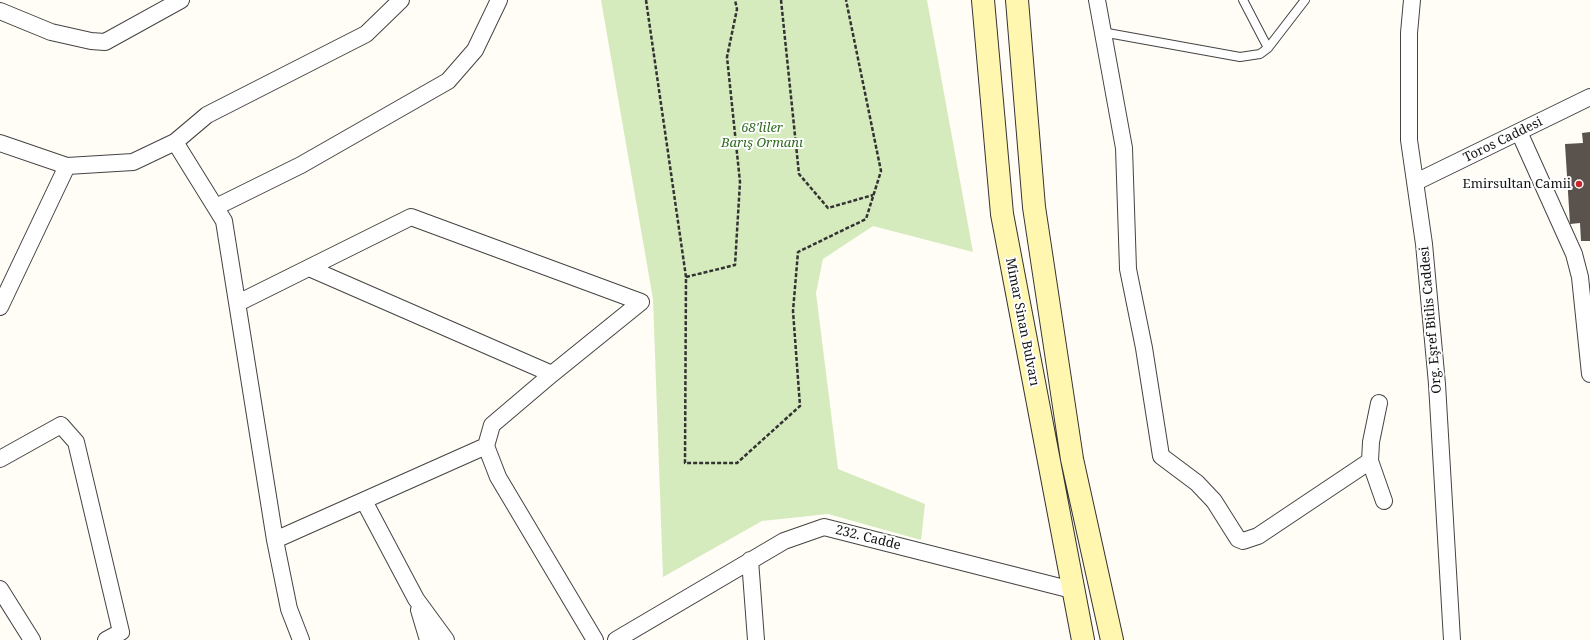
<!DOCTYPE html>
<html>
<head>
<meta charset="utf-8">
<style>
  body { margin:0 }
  canvas { display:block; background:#fffdf5 }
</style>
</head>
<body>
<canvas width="1590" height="640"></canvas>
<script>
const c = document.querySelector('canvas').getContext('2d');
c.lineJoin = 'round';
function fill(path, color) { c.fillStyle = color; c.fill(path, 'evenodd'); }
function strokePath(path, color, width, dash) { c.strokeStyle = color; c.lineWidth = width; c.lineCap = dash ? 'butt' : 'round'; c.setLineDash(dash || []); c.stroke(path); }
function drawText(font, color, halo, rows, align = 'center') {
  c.font = font + ' "Noto Serif",serif'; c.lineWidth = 4; c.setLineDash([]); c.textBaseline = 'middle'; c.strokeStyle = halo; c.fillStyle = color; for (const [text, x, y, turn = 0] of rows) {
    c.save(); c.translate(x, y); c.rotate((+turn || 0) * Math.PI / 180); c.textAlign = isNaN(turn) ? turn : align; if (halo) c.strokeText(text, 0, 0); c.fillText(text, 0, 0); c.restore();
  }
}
const green = new Path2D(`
  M601 0H927L973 252 873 226 823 259 816 293 838 469 925 504 921 540 828 514 762 521 663 577 653 299Z`);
const building = new Path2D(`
  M1590 132V241H1581L1580 223 1570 224 1565 144 1583 143 1582 133Z`);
const path = new Path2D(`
  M646 0 686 277 685 463H737L800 406 793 311 798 252 866 219 881 171 846 0
  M781 0 799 174 828 208 873 195
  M686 277 735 265 740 182 727 57 737 9 735 0`);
const lane = new Path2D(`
  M1243 0 1268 48
  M1102 32 1240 57 1260 54 1268 48 1305 0`);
const street = new Path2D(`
  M1097 0 1124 148 1128 269 1144 348 1161 456 1197 483 1214 501 1238 539 1243 541 1258 536 1370 461
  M1412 0 1409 33V140L1424 244 1437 384 1452 640
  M0 11 51 32 91 41 105 42 181 0
  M1519 132 1574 254 1580 277 1590 374
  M175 142 224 221 275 540 289 609 301 640
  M0 143 67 166 133 162 175 142 207 115 366 34 401 0
  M1416 182 1590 97
  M216 207 301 165 448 81 475 50 499 0
  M309 268 552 374
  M238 303 411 217 641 302 552 374 492 425 486 446 498 477 595 640
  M0 307 67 166
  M1379 403 1371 442 1370 461 1384 501
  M0 459 61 425 76 442 121 632 106 640
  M364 501 416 599 446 640
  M275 540 486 446
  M750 560 756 640
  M0 589 32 640
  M419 610 428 640
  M616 640 784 541 824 527 1072 590`);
const secondary = new Path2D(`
  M983 0 1002 214 1083 640
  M1017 0 1034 207 1072 459 1112 640`);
const markers = [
  [1579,184,4,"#c4262e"]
];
const parkNames = [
  ["68'liler",762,128],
  ["Barış Ormanı",762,143]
];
const streetNames = [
  ["Toros Caddesi",1503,140,-26],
  ["Org. Eşref Bitlis Caddesi",1431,320,-95],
  ["Mimar Sinan Bulvarı",1022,322,79],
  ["232. Cadde",868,538,14]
];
const poiNames = [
  ["Emirsultan Camii",1571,184]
];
fill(green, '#d5ebbd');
fill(building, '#5a524d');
strokePath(lane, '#444', 10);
strokePath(street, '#444', 18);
strokePath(secondary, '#333', 24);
strokePath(path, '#333', 2.5, [4, 2]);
strokePath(lane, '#fff', 8);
strokePath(street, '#fff', 16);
strokePath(secondary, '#fff6b0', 22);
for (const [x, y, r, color] of markers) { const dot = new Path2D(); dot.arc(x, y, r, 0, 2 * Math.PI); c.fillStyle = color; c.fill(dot); strokePath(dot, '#fff', 1.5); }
drawText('italic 13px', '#2f6b1f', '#fff', parkNames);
drawText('13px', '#111', '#fff', streetNames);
drawText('13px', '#111', '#fff', poiNames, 'right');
</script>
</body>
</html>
